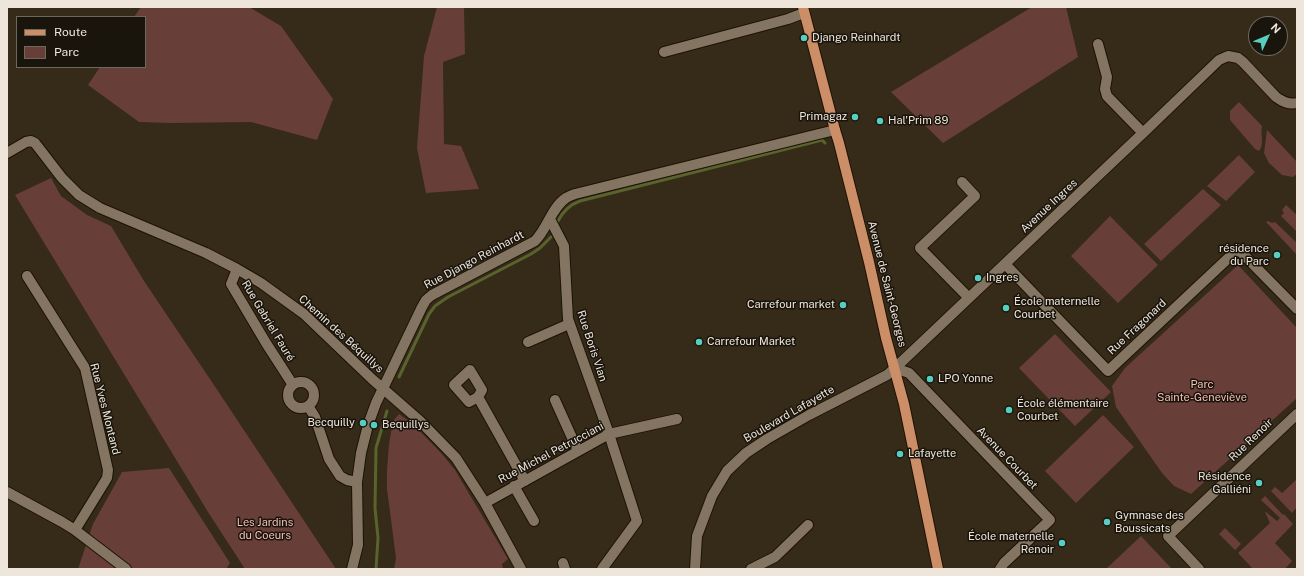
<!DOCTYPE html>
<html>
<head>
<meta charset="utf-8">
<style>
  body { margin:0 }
  #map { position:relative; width:1304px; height:576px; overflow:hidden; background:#362a19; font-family:"Public Sans",sans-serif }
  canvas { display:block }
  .frame { position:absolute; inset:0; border:8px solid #eee6db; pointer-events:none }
  .legend { position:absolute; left:16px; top:16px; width:130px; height:52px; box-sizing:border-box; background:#19140c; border:1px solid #6e685f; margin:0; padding:5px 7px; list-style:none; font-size:12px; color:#eee6db }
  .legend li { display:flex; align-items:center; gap:8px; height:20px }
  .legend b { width:20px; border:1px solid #6e685f }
  .north { position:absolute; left:1248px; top:16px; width:40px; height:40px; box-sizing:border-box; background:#19140c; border:1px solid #6e685f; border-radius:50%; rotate:46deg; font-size:11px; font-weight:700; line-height:16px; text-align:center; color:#eee6db }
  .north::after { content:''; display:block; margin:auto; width:14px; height:18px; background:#58cec1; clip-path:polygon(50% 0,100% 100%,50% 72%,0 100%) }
</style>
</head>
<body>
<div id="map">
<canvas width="1304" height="576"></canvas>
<div class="frame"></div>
<ul class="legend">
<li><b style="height:5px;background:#cb8e66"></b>Route</li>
<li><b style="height:11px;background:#683e39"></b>Parc</li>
</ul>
<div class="north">N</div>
</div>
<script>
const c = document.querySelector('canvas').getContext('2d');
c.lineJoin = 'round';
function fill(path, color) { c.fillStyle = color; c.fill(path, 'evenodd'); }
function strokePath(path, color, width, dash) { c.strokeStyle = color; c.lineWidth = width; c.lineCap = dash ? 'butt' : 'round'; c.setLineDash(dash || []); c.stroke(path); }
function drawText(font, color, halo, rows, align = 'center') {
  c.font = font + ' "Public Sans",sans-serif'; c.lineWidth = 3; c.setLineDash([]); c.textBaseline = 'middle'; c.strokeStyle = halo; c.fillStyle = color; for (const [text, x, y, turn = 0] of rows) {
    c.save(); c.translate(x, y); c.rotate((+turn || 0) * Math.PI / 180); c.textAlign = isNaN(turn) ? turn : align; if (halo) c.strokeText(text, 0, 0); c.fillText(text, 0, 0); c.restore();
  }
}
const green = new Path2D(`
  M141 7H249L281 26 333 99 317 140 251 122 170 123 139 122 88 85 100 67H145V17H134Z
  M437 7H464L465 54 443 62 444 144 461 146 479 189 426 193 417 148 424 56Z
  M1032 7H1066L1078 57 943 143 891 92Z
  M1239 102 1262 126C1260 135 1265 143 1259 151L1255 149 1230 120V111Z
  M1267 130 1297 162V174L1293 177 1282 175 1269 163 1264 153Z
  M1239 155 1255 172 1226 201 1207 186Z
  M51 178 61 196 87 215 111 226 144 281 216 388 336 569H245L208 512 15 195Z
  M1203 189 1221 205 1161 261 1144 244Z
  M1286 205 1297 215V232L1281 216 1284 213 1282 210Z
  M1110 216 1158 265 1118 303 1071 256Z
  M1268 221 1272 223 1275 222 1297 243V255L1266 222Z
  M1238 265 1297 328V398L1191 494 1174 486 1162 473 1116 407 1112 386 1125 368Z
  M1055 334 1111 392 1075 426 1019 368Z
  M399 414 413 424 442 454 455 470 508 559 502 564 503 569H394L396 558 387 489V470L389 444 393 421Z
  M1103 415 1134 447 1076 503 1045 471Z
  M169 468 230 563 226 569H78L93 524 122 472Z
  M1297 479V507L1292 513 1271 491 1275 487 1282 493Z
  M1265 496 1283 515 1284 514 1293 524 1275 543 1292 561 1285 569H1253L1238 553 1270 523 1265 512H1266L1277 521 1280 518 1261 500Z
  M1225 528 1241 544 1235 550 1219 534Z
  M1141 536 1172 569H1108L1107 568Z`);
const stream = new Path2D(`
  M558 221C563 211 569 205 580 201L822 140 825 143
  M399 377 429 314 435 306 448 297 531 254 540 248 551 237
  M376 569 378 538 375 508 376 448 387 411`);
const minor = new Path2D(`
  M1098 44 1107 77 1105 89 1107 96 1143 133
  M664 52 788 19 804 13
  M7 153 26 142 31 141 35 143 62 178 79 195 100 208 206 253 237 269 261 283 304 314 372 379 420 421 456 458 485 503 521 569
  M962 182 975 196 920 248 969 298
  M550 219 564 246 568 319 609 434 637 521 602 569
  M1005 264 1108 371 1238 249 1297 309
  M237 269 231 284 266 343 293 385
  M27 276 85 368 108 470 107 478 75 530
  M528 342 569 324
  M895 368 909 373 1050 520 1004 563 1000 569
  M288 395a13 13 0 1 1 26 0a13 13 0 1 1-26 0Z
  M478 397 469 402 454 385 470 370 482 390 478 397 525 481
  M555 400 578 451
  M308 406 315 417 329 459 340 476 347 480 357 482
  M514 486 534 521
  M7 492 62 522 75 530 126 569
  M485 503 609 434 677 419
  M563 563 565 569
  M352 569 358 545 357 482 361 453 368 425 376 403 422 307 426 300 432 295 535 241C547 229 552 207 566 198 569 196 572 195 575 194L835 130
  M695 569 697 536 712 496 727 471 746 453 767 439 809 415 887 375 895 368 1143 133 1219 60 1228 56 1238 58 1243 62 1276 97C1283 102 1289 105 1297 103
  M751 569 775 557 808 525
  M1199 569 1168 536 1297 414`);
const major = new Path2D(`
  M803 7 835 130 839 143 869 262 886 338 904 404 938 569`);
const markers = [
  [804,38,4,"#58cec1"],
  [855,117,4,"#58cec1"],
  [880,121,4,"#58cec1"],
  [1277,255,4,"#58cec1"],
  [978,278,4,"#58cec1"],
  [843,305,4,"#58cec1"],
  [1006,308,4,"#58cec1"],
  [699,342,4,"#58cec1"],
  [930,379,4,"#58cec1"],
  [1009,410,4,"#58cec1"],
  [363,423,4,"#58cec1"],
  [374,425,4,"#58cec1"],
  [900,454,4,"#58cec1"],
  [1259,483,4,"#58cec1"],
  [1107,522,4,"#58cec1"],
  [1062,543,4,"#58cec1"]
];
const poiNames = [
  ["Django Reinhardt",812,38],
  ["Primagaz",847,117,"right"],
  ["Hal'Prim 89",888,121],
  ["résidence",1269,249,"right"],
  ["du Parc",1269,262,"right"],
  ["Ingres",986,278],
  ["École maternelle",1014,302],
  ["Courbet",1014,315],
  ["Carrefour market",835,305,"right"],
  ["Carrefour Market",707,342],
  ["LPO Yonne",938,379],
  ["École élémentaire",1017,404],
  ["Courbet",1017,417],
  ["Becquilly",355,423,"right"],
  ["Bequillys",382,425],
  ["Lafayette",908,454],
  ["Résidence",1251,477,"right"],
  ["Galliéni",1251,490,"right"],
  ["Gymnase des",1115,516],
  ["Boussicats",1115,529],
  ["École maternelle",1054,537,"right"],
  ["Renoir",1054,550,"right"]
];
const streetNames = [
  ["Avenue Ingres",1049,206,-43],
  ["Rue Django Reinhardt",474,260,-28],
  ["Avenue de Saint-Georges",887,284,76],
  ["Rue Gabriel Fauré",268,321,59],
  ["Rue Fragonard",1137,327,-43],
  ["Chemin des Béquillys",341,334,42],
  ["Rue Boris Vian",592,346,72],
  ["Rue Yves Montand",105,409,76],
  ["Boulevard Lafayette",789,414,-30],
  ["Rue Renoir",1251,440,-44],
  ["Rue Michel Petrucciani",551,453,-28],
  ["Avenue Courbet",1007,458,46]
];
const parkNames = [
  ["Parc",1202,385],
  ["Sainte-Geneviève",1202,398],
  ["Les Jardins",265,523],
  ["du Coeurs",265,536]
];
fill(green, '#683e39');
strokePath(stream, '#59632d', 3);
strokePath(minor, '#1e1204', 12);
strokePath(major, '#1e1204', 12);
strokePath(minor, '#847562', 10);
strokePath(major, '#cb8e66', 10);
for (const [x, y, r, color] of markers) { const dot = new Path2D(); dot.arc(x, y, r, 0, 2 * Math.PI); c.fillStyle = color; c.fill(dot); strokePath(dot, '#19140c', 1.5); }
drawText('11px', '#eee6db', '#19140c', poiNames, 'left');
drawText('11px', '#eee6db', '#19140c', streetNames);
drawText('11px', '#f5beb6', '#19140c', parkNames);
</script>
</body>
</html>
